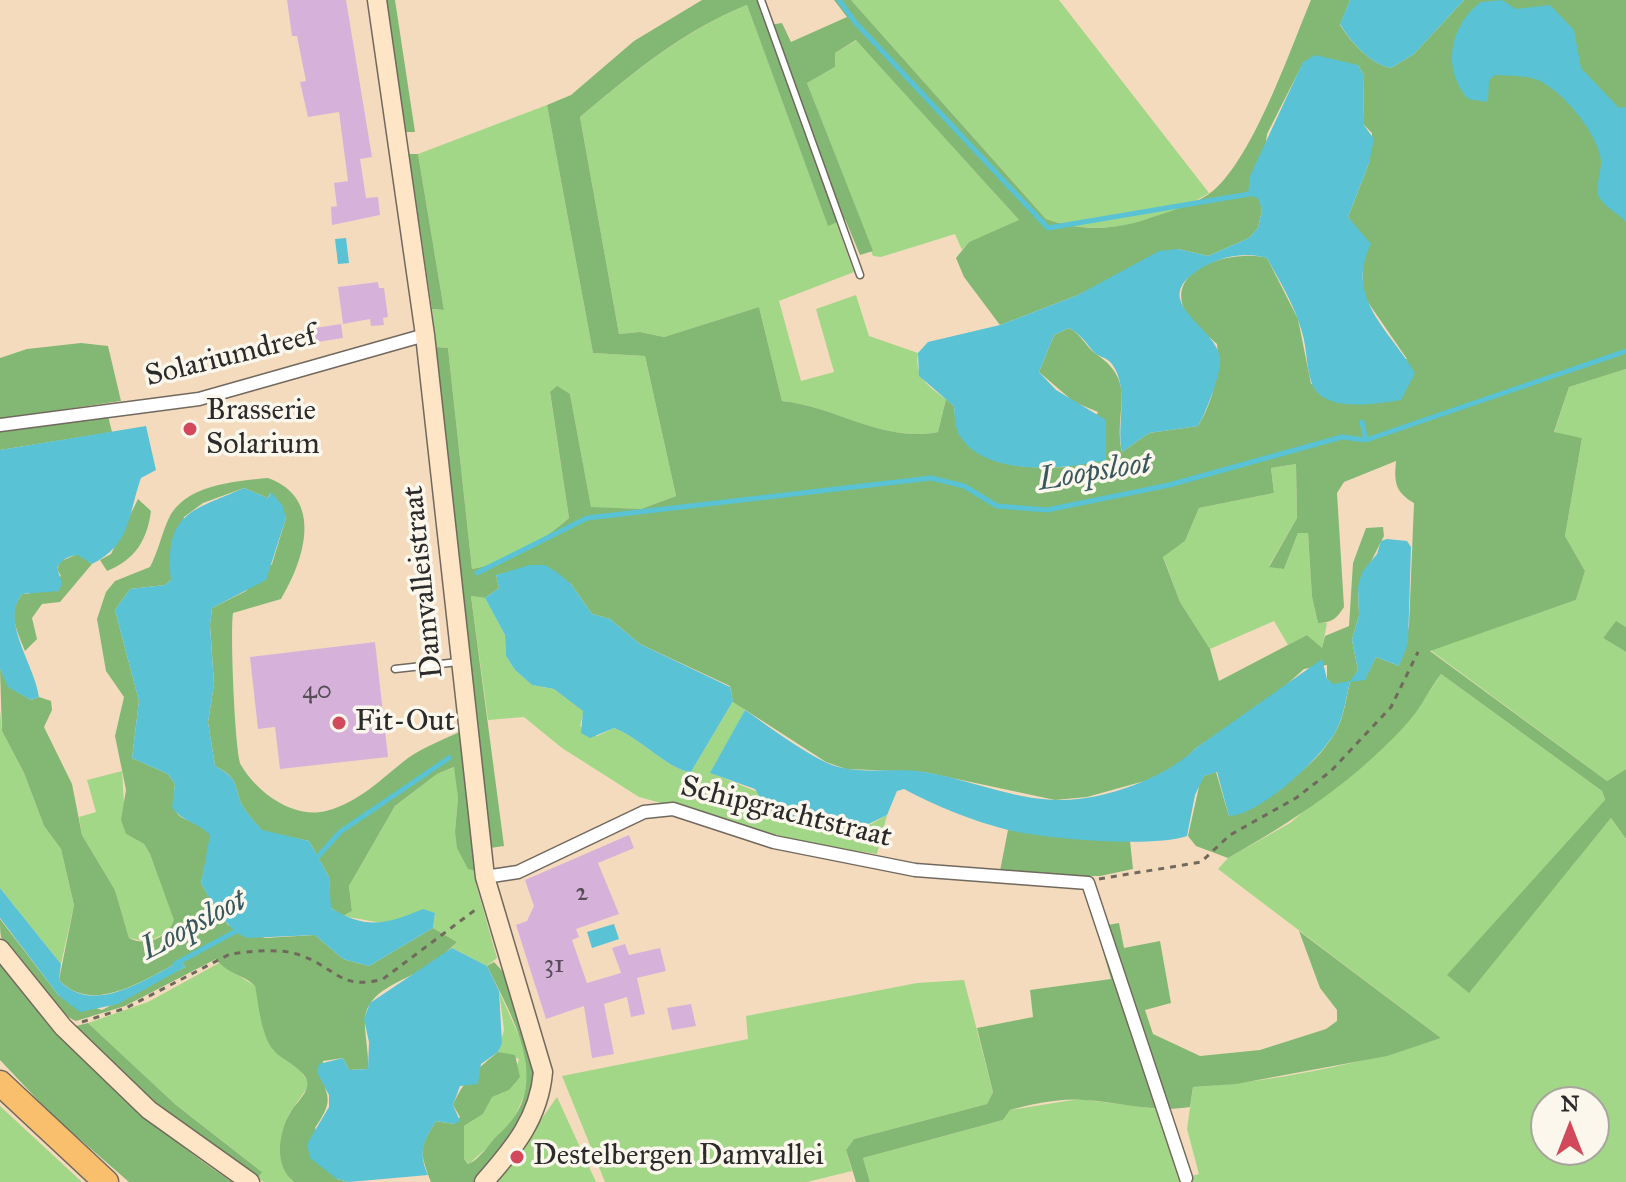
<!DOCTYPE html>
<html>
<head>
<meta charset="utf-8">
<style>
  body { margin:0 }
  #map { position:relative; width:1626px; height:1182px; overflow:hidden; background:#f4dbbe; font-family:"IM FELL Great Primer",serif }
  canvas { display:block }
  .north { position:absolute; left:1530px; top:1086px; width:80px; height:80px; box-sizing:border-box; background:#fbf7ec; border:2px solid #a8a59f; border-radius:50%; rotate:0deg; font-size:22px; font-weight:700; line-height:32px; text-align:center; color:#2b2b2b }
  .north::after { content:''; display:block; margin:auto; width:28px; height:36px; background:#d1495b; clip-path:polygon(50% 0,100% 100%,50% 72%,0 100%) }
</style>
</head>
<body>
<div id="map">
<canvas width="1626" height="1182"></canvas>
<div class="north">N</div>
</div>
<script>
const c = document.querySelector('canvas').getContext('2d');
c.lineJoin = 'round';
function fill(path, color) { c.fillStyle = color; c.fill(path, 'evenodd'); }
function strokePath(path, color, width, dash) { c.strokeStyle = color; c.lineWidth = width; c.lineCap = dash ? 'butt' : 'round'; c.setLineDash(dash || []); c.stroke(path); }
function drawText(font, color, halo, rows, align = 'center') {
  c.font = font + ' "IM FELL Great Primer",serif'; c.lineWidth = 7; c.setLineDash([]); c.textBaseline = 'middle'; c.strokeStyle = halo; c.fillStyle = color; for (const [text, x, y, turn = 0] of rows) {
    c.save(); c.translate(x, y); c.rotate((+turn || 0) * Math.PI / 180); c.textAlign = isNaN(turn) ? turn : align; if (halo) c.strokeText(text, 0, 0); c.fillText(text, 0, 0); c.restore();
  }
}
const green = new Path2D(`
  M851 0H1059L1209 193C1162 222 1100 239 1046 219Z
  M747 5 828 225 836 222 854 272 779 301 801 381 834 372 816 309 856 295 869 336 918 353C914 377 928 386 946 399L938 432C881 443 835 406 782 401L759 307 664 337 640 332 619 334 580 117C633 73 683 31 747 5Z
  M857 40 1020 221 969 242 962 250 955 234 881 257 873 256 807 83 835 67V53Z
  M547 105 593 353 645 356 676 496 641 509 591 508 570 394 550 393 569 518C544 540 505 564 472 569L448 348 436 347 432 309 444 310 418 154Z
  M1626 369V627L1616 622 1603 638 1626 652V769L1607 781 1430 650 1576 600 1585 571 1565 536 1582 438 1554 433 1569 387Z
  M1296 464 1297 518 1269 566 1284 569 1298 533H1308L1312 597 1318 623H1327L1322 649 1307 635 1288 645 1274 621 1210 649 1180 602 1163 556 1185 541 1199 508 1274 493 1271 468Z
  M471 596 485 598 505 635 506 656 515 670 532 685 554 689 584 711 580 726 597 736 614 728C639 737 670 771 691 772L733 701 745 710 711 773 849 829H862L887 815 877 854 814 845 639 797 562 748 524 717 488 720Z
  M1441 674 1602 791 1605 801 1469 992 1611 818 1626 839V1182H1190L1188 1177 1199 1174 1187 1129 1193 1087C1273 1082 1365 1063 1441 1038L1218 869 1228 858 1290 823 1411 719ZM1546 1102H1594V1150H1546Z
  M0 710 2 731 24 773 44 826 61 849 74 905 61 964 0 888Z
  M455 767 458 798 455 831 477 871 476 884 497 958 487 966 452 948 457 942 433 928 435 913 387 924 343 916 352 911 349 886 395 806 437 774Z
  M122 771 126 834 144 844 150 854 175 920 171 930 148 942 129 938 115 890 82 835 79 817 96 812 87 780Z
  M219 963 255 986 273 1050 301 1071 307 1081V1088L289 1114 284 1129 290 1179 294 1182H264L257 1178 261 1171 176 1105 88 1023 148 1002Z
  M964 980 993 1092 987 1104 854 1139 846 1150 852 1171 807 1182H605L562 1076 748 1039 746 1016 917 983Z
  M499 991 523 1045 528 1073 525 1093 511 1126 469 1164 464 1159V1126L483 1114 491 1097 509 1090 519 1059 498 1052 504 1030Z
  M557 1097 596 1182H497Z
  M1079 1099 1158 1109 1182 1182H870L863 1158 1003 1120 1010 1110Z
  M0 1106 82 1182H0Z`);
const forest = new Path2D(`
  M386 0H395L415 132H406Z
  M702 0H758L769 25 782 23 791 42 847 17 834 0H851L1046 219C1081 232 1118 230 1153 217 1174 210 1197 204 1214 190 1254 155 1290 50 1311 0H1350L1340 25C1351 42 1370 64 1391 68L1414 54 1464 0H1626V369L1569 387 1554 432 1582 438 1565 536 1585 571 1576 600 1430 651 1607 781 1626 769V839L1611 818 1469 993 1447 975 1605 800 1602 791 1441 674C1430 688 1422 706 1410 720 1359 778 1294 821 1228 858L1196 846 1188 836 1200 782 1204 776 1216 772 1229 816C1269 795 1312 773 1336 731 1344 717 1346 698 1350 682L1333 685 1327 679V665L1304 669 1276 694 1196 748 1181 763 1148 780 1087 797 1055 800 924 772 846 769 826 762 733 702 730 686 640 644 610 619 592 614 571 584 544 565 496 575 499 588 485 598 471 596 504 846 490 848 436 347 448 348 472 569C505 564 544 540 569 518L550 392 557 386 570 394 591 507 641 509 676 496 645 356 593 353 547 105 571 95 634 41ZM747 5 828 226 845 219 860 255 873 251 807 83 835 67V53L856 40 1019 220 969 242 956 258 964 277 1000 325 1078 295 1178 249 1208 256 1249 238 1258 228 1262 210 1259 198 1267 134 1303 63 1358 65 1364 76 1363 124 1372 133 1369 163 1348 217 1363 237V295L1407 359 1311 384 1298 319 1267 258C1239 250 1170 264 1183 306 1188 322 1205 333 1217 344 1220 372 1213 402 1198 426L1149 433 1122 452C1113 410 1139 383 1096 354 1086 347 1082 335 1069 328L1054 335 1039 372 1074 402 1098 412 1069 467C1021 469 957 468 954 406L946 399 938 432C882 443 835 406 782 401L759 307 664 337 640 332 619 334 580 117C633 73 682 31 747 5ZM1396 461C1394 482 1395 492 1414 503L1409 626 1399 666 1376 657 1365 679 1351 681 1358 670 1352 640 1359 615 1358 587 1384 536 1383 527 1366 528 1353 563 1349 626 1325 636 1322 648 1307 635 1219 681 1210 649 1180 602 1163 557 1185 541 1199 508 1274 493 1271 468 1296 464 1297 518 1269 567 1284 569 1298 533H1308L1312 597 1318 623C1332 623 1337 618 1344 607L1337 493 1344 482Z
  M409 154H418L444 310 432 309Z
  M81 343 108 346 121 401 0 419V358L27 349Z
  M108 416 112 432 0 450V430Z
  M268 478C324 498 305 559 281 599L233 613C230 630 235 755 241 765 257 793 294 819 326 811 360 802 382 778 408 758 424 747 444 739 462 731L477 871 468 869 457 848 455 831 458 798 454 767 437 774 395 806 349 886 352 911 343 916 330 907 329 877 309 841 262 831C255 822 246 813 241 803 233 782 238 778 215 766L208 722 214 684 210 625 212 608 246 591 272 564 286 518 270 493 268 498 244 488 203 503 184 517 171 580 165 585 130 589 115 610 139 701 132 758 168 774 175 784C169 829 187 811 211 835L201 884 228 925 265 938 315 935 343 959 369 966 433 928 457 942C450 950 432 964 423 969 404 981 367 990 365 1019 364 1033 369 1052 368 1069L349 1070 343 1058 323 1061C320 1099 340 1092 315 1128L337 1179 349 1182H294C274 1166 278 1134 290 1113 294 1105 305 1096 307 1087 311 1072 284 1061 275 1052 261 1037 259 1006 255 986 243 974 227 974 216 959L125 1006 76 1021C59 1015 9 955 1 937 0 932 0 924 0 919L59 996 102 1010 185 967 181 961C145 979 93 1016 59 980L74 905 61 849 44 826 24 773 2 731 0 669 9 687 31 700 39 697 51 701 52 710 44 727 72 784 82 835 115 890 129 938C146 947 168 938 174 920L150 854 144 844 126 834 121 820 126 790 115 736 124 697 106 671 97 619 106 592 115 581 150 567C158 552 161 536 168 520 183 485 235 481 268 478Z
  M138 499 151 511C147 540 136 559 107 571L100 560 111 554Z
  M78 554 92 564 60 602 42 604 32 618 37 639 25 651C17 630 7 614 22 594H28L61 576 57 569 61 561Z
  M1616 621 1626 627V652L1603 638Z
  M1008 830 1130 841 1133 869 1100 876H999Z
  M1119 923 1124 948 1160 941 1171 1003 1145 1010 1153 1034 1200 1056 1260 1050 1326 1029 1337 1021V1010L1320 988 1299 931 1441 1038 1387 1056 1236 1084 1193 1087 1190 1107C1155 1113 1119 1102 1084 1100 1060 1098 1033 1104 1010 1110L1003 1120 863 1158 870 1182H856L846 1150 854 1139 987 1104 993 1092 977 1028 1033 1017 1030 990 1111 979 1096 927Z
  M494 962 507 976 534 1061V1086L519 1130 476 1182H431C420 1152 418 1149 436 1121L454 1124 460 1117 453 1105C463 1081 478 1068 498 1052L515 1055 520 1077 509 1090 492 1097 483 1114 464 1126V1159L468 1164C480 1160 489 1143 499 1134 555 1086 513 1019 487 966Z
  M0 965C63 1046 147 1125 232 1182H129L52 1115 0 1060Z
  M88 1023 176 1105 262 1172 257 1178 164 1111 76 1026Z`);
const water = new Path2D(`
  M1350 0H1464L1414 54 1391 68C1370 64 1351 42 1340 24Z
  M1502 0 1516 9 1550 5 1574 30 1581 68 1619 108 1626 107V222C1618 213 1604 207 1599 197 1594 185 1604 169 1600 155 1593 128 1563 92 1538 80 1526 75 1508 76 1495 75L1489 80 1488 102 1468 99C1441 68 1450 25 1481 2Z
  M1315 55 1358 65 1364 76 1363 124 1374 139 1369 163 1348 217 1371 244C1344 298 1390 330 1415 373L1401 400C1376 404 1320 414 1311 381 1306 365 1307 348 1302 332 1295 306 1280 282 1267 258 1247 252 1227 255 1207 265 1141 300 1214 323 1220 357 1223 370 1205 415 1198 426L1149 433 1122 452C1116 424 1130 389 1112 364 1107 357 1097 357 1092 350 1084 340 1081 335 1069 328L1054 335 1039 372 1056 390 1106 420V460C1066 469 986 478 960 436 954 427 955 417 954 406L919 376 918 353 928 342 1000 325 1078 295 1159 251 1178 249 1208 256 1249 238 1258 228 1262 210 1258 198 1248 195 1250 176 1303 62Z
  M346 238 349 263 338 264 335 239Z
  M146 426 156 470 141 478C128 514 132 544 92 564L78 555C68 556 62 559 57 568L62 583 59 591 22 594C0 622 35 665 39 697L31 700 8 687 0 669V450Z
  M244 488 268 498 271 492 282 505 286 518 266 580 212 608 210 626 214 684 208 722 215 766C238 779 233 781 241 803 246 813 255 822 262 830L309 841 329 877 331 908C365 930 388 924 423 909L435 913 433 928 369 966 343 959 315 935 248 938C226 931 213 902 201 884L210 835C198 822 182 822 172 807L175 784 168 774 132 758 139 701 115 610 130 589 165 585 171 580C164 512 192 511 244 488Z
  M1387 539 1407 541 1411 547 1408 644 1399 666 1376 657 1365 680 1350 682C1346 697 1344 715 1337 729 1323 757 1259 816 1229 816L1217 772 1204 776 1195 795 1187 836C1151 848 1046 839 1008 830 973 821 935 806 904 789L897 791 887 815 856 830 838 822H795L768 810 755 789 710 773 745 710C771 728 798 749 827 763 857 776 892 767 924 772 968 779 1012 799 1056 800 1099 802 1165 779 1196 748L1322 659 1327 679 1333 684 1350 681 1358 670 1352 640 1359 615 1358 587 1362 572 1377 554 1381 541Z
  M530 565H545L558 573 571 584 592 614 610 619 640 644 730 687 733 701 691 772C670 771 639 737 614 728L590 738 581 733 583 711 554 689 532 685 515 670 506 656 505 635 485 598 499 588 496 575Z
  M0 888 61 964 59 980C93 1017 145 979 181 961L185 967 118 1004 80 1012 59 996 0 918Z
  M614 924 619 939 592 948 587 932Z
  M452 948 487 966 499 991 502 1043 498 1052 481 1064 478 1084 460 1086 453 1105 460 1121 454 1124 436 1121C423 1142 418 1152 428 1175L349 1182 337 1179 310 1158 307 1144 329 1107V1095L317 1072 319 1064 343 1058 349 1070 368 1069 369 1042 364 1019 370 1003Z`);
const stream = new Path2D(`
  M839 0 855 22 1048 228 1255 193
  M1362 422 1366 440
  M477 573 587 518 931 478 964 486 997 506 1047 510 1169 485 1342 437 1366 440 1626 351
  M314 861 340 832 449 758
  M175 964 240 929`);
const building = new Path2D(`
  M287 0H346L372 157 360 159 366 198 378 197 380 215 332 225 331 207 337 206 334 183 348 181 339 112 308 117 300 82 306 81 297 36H292Z
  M378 282 379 288H384L388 317 383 318 384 325 371 326 370 319 343 324 338 287Z
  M341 324 343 338 304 344 302 330Z
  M375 642 388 757 280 769 275 727 258 729 250 657Z
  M629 835 634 848 598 863 619 914 576 929 579 937 572 940 587 983 621 973 612 948 625 944 629 955 660 948 666 971 637 978 645 1014 631 1017 627 997 604 1004 614 1054 592 1058 584 1006 546 1019 516 925 527 921 534 906 525 880Z
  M691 1004 696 1026 672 1030 667 1008Z`);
const path = new Path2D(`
  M1099 879 1201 862 1230 835 1296 798 1331 771 1391 707 1418 652
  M82 1022 126 1008 230 954C251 951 280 948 300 955 337 968 340 991 383 979L479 907`);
const lane = new Path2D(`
  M761 0 860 275
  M395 669 458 662`);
const street = new Path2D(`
  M0 425 199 399 425 335
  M485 877 518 872 644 812 673 809 774 842 915 870 1088 883 1186 1178`);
const secondary = new Path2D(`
  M377 0 425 335 485 877 543 1072C539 1118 514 1148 484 1182
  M0 949 63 1027 149 1110 250 1182`);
const highway = new Path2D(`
  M0 1083 106 1182`);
const markers = [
  [190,429,8,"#d1495b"],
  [339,723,8,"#d1495b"],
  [517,1157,8,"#d1495b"]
];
const numberNames = [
  ["40",317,692],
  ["2",582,894],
  ["31",554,966]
];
const streetNames = [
  ["Solariumdreef",231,357,-14],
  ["Damvalleistraat",424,582,-96],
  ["Schipgrachtstraat",786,813,14]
];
const poiNames = [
  ["Brasserie",206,412],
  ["Solarium",206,446],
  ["Fit-Out",355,723],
  ["Destelbergen Damvallei",533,1157]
];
const waterNames = [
  ["Loopsloot",1095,473,-9],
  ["Loopsloot",194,926,-28]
];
fill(green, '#a3d788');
fill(forest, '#82b874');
fill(water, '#59c2d4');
strokePath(stream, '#59c2d4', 5);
fill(building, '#d6b2db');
strokePath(lane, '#71695e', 9);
strokePath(street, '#71695e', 15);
strokePath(secondary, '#71695e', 21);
strokePath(highway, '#71695e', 27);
strokePath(path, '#71695e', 3, [6, 6]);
strokePath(lane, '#fff', 6);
strokePath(street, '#fff', 12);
strokePath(secondary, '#fde5c5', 18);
strokePath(highway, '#f9bf6d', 24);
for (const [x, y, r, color] of markers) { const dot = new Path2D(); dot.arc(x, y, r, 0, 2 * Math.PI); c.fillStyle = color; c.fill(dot); strokePath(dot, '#fbf7ec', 3); }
drawText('26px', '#564d57', null, numberNames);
drawText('30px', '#2b2b2b', '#fbf7ec', streetNames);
drawText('30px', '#2b2b2b', '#fbf7ec', poiNames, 'left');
drawText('italic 32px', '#39585e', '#fbf7ec', waterNames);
</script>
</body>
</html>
